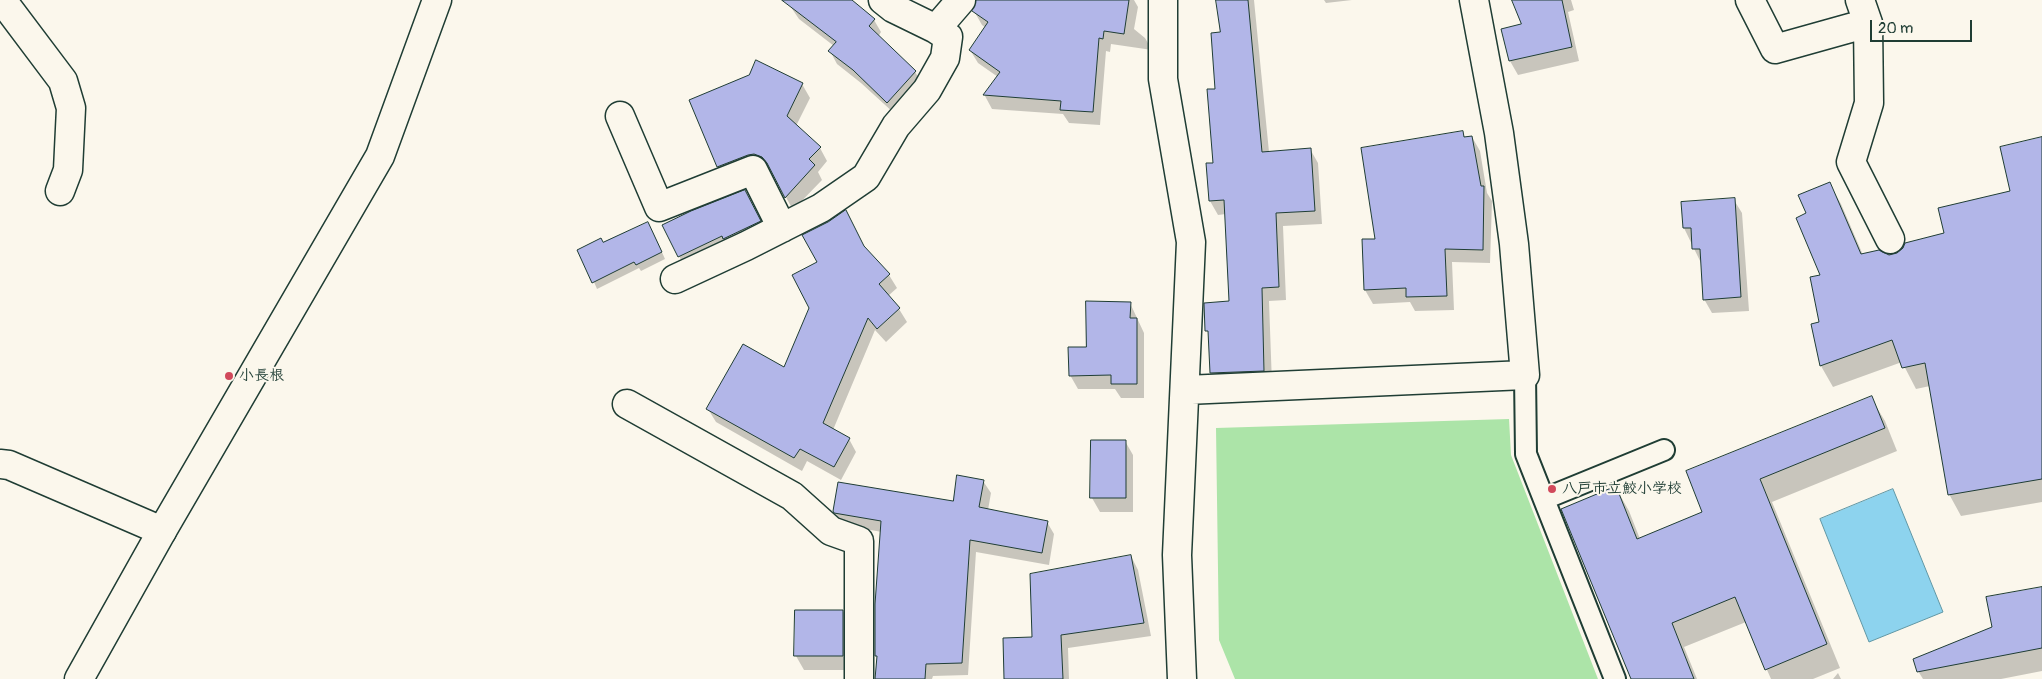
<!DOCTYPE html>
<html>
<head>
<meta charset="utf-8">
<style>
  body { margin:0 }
  #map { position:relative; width:2042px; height:679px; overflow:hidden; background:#fbf7ec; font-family:Pangolin,sans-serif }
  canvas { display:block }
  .scale { position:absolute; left:1870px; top:20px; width:102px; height:22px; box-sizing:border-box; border:2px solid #1f3d34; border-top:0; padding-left:6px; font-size:15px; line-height:18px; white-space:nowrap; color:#1f3d34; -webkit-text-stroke:4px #fbf7ec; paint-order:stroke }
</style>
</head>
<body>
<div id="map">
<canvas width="2042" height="679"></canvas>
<div class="scale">20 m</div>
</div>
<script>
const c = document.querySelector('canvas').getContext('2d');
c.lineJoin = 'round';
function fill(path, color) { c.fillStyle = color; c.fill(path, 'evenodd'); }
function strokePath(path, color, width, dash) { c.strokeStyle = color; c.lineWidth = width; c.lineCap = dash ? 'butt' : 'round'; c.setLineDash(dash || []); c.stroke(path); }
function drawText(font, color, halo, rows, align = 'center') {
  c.font = font + ' Pangolin,"Klee One",sans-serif'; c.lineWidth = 4; c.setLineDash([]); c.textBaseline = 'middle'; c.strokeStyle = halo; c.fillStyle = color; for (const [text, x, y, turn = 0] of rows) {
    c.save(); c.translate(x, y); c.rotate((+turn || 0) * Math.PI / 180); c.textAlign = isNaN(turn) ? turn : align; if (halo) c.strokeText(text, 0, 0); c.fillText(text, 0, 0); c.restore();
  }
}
const green = new Path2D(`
  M1509 419 1511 455 1598 679H1235L1219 640 1216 428Z`);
const water = new Path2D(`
  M1893 489 1943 612 1869 642 1820 519Z`);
const shadow = new Path2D(`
  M786 0H850L874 20 881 32 878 37 915 72 923 84 895 114 861 83 837 64 830 51 834 46 799 19Z
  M982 0H1134L1138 7 1134 29 1145 38 1152 50 1111 44 1110 52 1106 51 1100 125 1069 123 1063 114 992 109 985 96 998 77 978 63 970 50 986 28 982 25 974 11Z
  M1218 0H1254L1269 152 1310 149 1318 163 1322 224 1283 226 1286 300 1269 301 1272 384 1219 387 1211 373 1210 336 1207 330 1230 302 1226 214 1218 215 1210 201 1214 164 1216 90 1222 34Z
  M1324 0H1352L1326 3Z
  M1514 0H1571L1574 10 1568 12 1579 61 1518 75 1510 61 1503 30 1522 25Z
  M756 62 802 84 810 98 796 126 820 148 827 161 818 172 822 180 793 210 771 170 763 168 726 180 718 167 691 101 750 76Z
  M1462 133 1466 138 1472 137 1480 151 1487 193 1492 201 1490 263 1452 262 1454 310 1415 311 1410 302 1373 304 1365 290 1377 240Z
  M2042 139V502L1961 516 1949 494 1930 386 1916 389 1902 362 1833 387 1821 366 1813 325 1820 323 1822 276 1808 214 1829 183 1841 204 1863 255 1897 254 1946 234 2011 192Z
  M1734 200 1742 213 1749 311 1712 313 1704 299 1701 263 1684 228Z
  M751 202 766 232 685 267 679 256Z
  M652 230 665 259 641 271 639 268 597 289 594 282 603 244Z
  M865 248 889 275 897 288 888 296 899 309 907 322 886 342 875 330 833 430 849 439 856 452 841 480 807 461 802 471 716 422 708 409 784 368Z
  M1130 303 1144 333V398H1121L1115 389H1078L1070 375 1087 348Z
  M1871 398 1885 421 1897 451 1772 502 1840 668 1813 679H1771L1746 622 1684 647 1697 679H1632L1616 488 1629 511 1640 539 1704 512Z
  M1125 441 1133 455V512H1100L1092 498Z
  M983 481 991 493 988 510 1047 522 1054 534 1049 565 976 552 968 675 933 676 932 679H876L882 532 842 525 834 511 954 502Z
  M1131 556 1138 570 1151 636 1068 648 1069 679H1006L1033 638Z
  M2042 588V671L2001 679H1923L1918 671 1993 628Z
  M796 611H843L851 625V670H804L796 656Z
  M1838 673 1841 679H1833Z`);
const building = new Path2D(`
  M782 0H852L875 19 869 26 916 71 887 103 853 70 828 51 836 42Z
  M976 0H1129L1124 34 1104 31 1103 39 1099 38 1093 112 1060 110 1061 101 983 95 1000 72 969 50 988 22 972 11Z
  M1216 0H1248L1262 152 1311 148 1315 211 1276 213 1279 287 1262 288 1264 371 1210 373 1208 331H1205L1204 303 1229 301 1224 200 1209 201 1206 163H1213L1207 89H1215L1211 33 1220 32Z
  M1512 0H1562L1572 47 1509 61 1501 29 1521 24Z
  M756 60 803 83 787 116 821 147 809 159 815 165 785 198 767 163 762 157 754 154 748 155 717 167 689 100 749 75Z
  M1463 131 1464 137 1472 136 1481 186H1484L1483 250 1445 249 1447 296 1406 297V288L1364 290 1362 239H1375L1361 148Z
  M2042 137V479L1948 495 1925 363 1902 368 1892 340 1820 366 1811 324 1819 322 1810 277 1820 275 1796 218 1806 213 1798 195 1830 182 1861 254 1879 250 1889 255 1897 253 1903 248 1905 243 1944 233 1938 208 2010 191 2000 147Z
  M745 190 761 221 723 239 722 236 678 257 662 225 691 211Z
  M1735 198 1741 297 1703 300 1700 249H1692L1691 228H1683L1681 202Z
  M846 210 864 246 890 274 879 284 900 308 877 329 868 318 823 423 850 438 834 467 800 449 794 458 706 409 743 344 784 367 809 308 792 275 817 262 802 235 828 222Z
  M648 222 662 252 636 265 634 262 592 283 577 250 601 238 603 242Z
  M1086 301 1131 302 1130 318H1137V384H1111V375L1069 376 1068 347H1086Z
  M1872 396 1885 428 1760 479 1827 644 1765 670 1735 597 1672 623 1694 679H1631L1561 509 1616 486 1637 539 1702 512 1686 471Z
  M1091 440H1126V498H1090Z
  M957 475 984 480 979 507 1048 521 1042 553 970 540 962 663 926 664 925 679H875L877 656H875V604L881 521 834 513 833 511 838 482 953 501Z
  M1131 555 1144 623 1061 635 1063 679H1004L1003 638 1032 637 1030 574Z
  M2042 587V648L1917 672 1913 659 1992 627 1986 597Z
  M795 610H843V656H794Z`);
const service = new Path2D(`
  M1525 375 1526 454 1615 679
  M1544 499 1664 450`);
const minor = new Path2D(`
  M2 0 63 81 71 108 68 170 60 191
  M883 0 893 8 936 29 961 0
  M1163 0V79L1191 242 1177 555 1182 679
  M1750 0 1775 49 1868 23
  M1860 0 1868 23 1869 103 1851 162 1890 239
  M620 116 659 207 753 170 782 228
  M675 279 746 246 821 208 866 177 896 126 927 90 945 58 948 37 936 29
  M1186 390 1525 375 1514 244 1499 133 1474 0
  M627 404 792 496 831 531 859 541V679
  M0 464 9 465 162 531`);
const tertiary = new Path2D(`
  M79 679 162 531 380 156 437 0`);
const markers = [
  [229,376,5,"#d1495b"],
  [1552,489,5,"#d1495b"]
];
const poiNames = [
  ["小長根",239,376],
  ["八戸市立鮫小学校",1562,489]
];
fill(green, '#ace4a8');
fill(water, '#8dd3ee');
strokePath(water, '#6197a4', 1);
fill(shadow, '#0003');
fill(building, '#b2b6e8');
strokePath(building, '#1f3d34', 1);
strokePath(service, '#1f3d34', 24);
strokePath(minor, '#1f3d34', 31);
strokePath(tertiary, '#1f3d34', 31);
strokePath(service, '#fbf7ec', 20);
strokePath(minor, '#fbf7ec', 28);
strokePath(tertiary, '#fbf7ec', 28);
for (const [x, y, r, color] of markers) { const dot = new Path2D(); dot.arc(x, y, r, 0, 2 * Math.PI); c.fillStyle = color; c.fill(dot); strokePath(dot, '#fbf7ec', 2); }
drawText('bold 15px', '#1f3d34', '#fbf7ec', poiNames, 'left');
</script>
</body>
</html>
